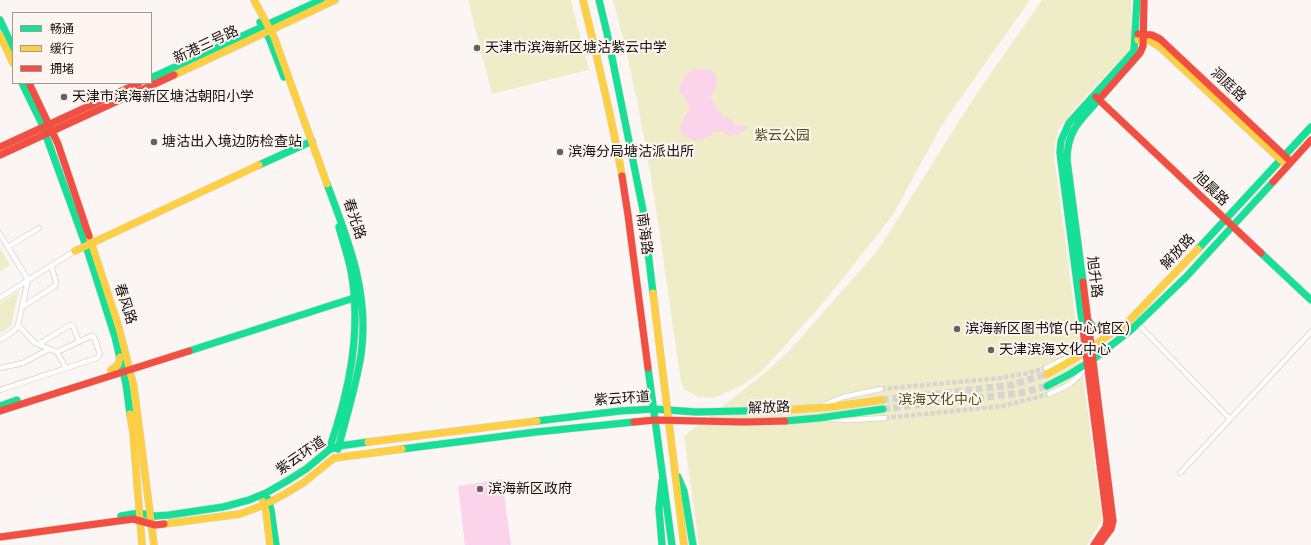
<!DOCTYPE html>
<html>
<head>
<meta charset="utf-8">
<style>
  body { margin:0 }
  #map { position:relative; width:1311px; height:545px; overflow:hidden; background:#fbf6f4; font-family:Manrope,"Noto Sans SC",sans-serif }
  canvas { display:block }
  .legend { position:absolute; left:12px; top:12px; width:140px; height:72px; box-sizing:border-box; background:#fef5f1; border:1px solid #a19996; margin:0; padding:5px 7px; list-style:none; font-size:12px; color:#15100e }
  .legend li { display:flex; align-items:center; gap:8px; height:20px }
  .legend b { width:20px; border:1px solid #a19996 }
</style>
</head>
<body>
<div id="map">
<canvas width="1311" height="545"></canvas>
<ul class="legend">
<li><b style="height:5px;background:#16e098"></b>畅通</li>
<li><b style="height:5px;background:#ffcf43"></b>缓行</li>
<li><b style="height:5px;background:#f24e42"></b>拥堵</li>
</ul>
</div>
<script>
const c = document.querySelector('canvas').getContext('2d');
c.lineJoin = 'round';
function fill(path, color) { c.fillStyle = color; c.fill(path, 'evenodd'); }
function strokePath(path, color, width, dash) { c.strokeStyle = color; c.lineWidth = width; c.lineCap = dash ? 'butt' : 'round'; c.setLineDash(dash || []); c.stroke(path); }
function drawText(font, color, halo, rows, align = 'center') {
  c.font = font + ' Manrope,"Noto Sans SC",sans-serif'; c.lineWidth = 4; c.setLineDash([]); c.textBaseline = 'middle'; c.strokeStyle = halo; c.fillStyle = color; for (const [text, x, y, turn = 0] of rows) {
    c.save(); c.translate(x, y); c.rotate((+turn || 0) * Math.PI / 180); c.textAlign = isNaN(turn) ? turn : align; if (halo) c.strokeText(text, 0, 0); c.fillText(text, 0, 0); c.restore();
  }
}
const green = new Path2D(`
  M468 0H571L589 70 492 94Z
  M613 0H1030L941 126 893 215 824 302 762 371 741 386 713 398 699 397 684 389 681 382C662 254 648 125 613 0Z
  M1042 0H1131V48L1076 107 1059 129 1055 142 1054 156 1102 520 1087 545H699L684 436 760 377 789 351 878 250 975 96Z
  M0 248 10 265 0 272Z
  M19 291 11 326 0 333V303Z`);
const water = new Path2D(`
  M695 69H711C722 81 716 87 710 99L716 106 724 117 731 119 734 125H744L749 127 739 134 729 136C726 134 722 130 718 131 714 131 712 134 710 136 699 143 690 141 681 133 678 110 702 117 679 91L685 74Z
  M502 479 511 545H465L458 486Z`);
const streetTunnel = new Path2D(`
  M881 389 1001 378 1032 372 1046 368
  M885 418 1003 406 1049 394`);
const secondaryTunnel = new Path2D(`
  M882 400 1012 385 1047 374
  M883 409 1021 393 1047 386`);
const street = new Path2D(`
  M0 234 28 280 0 298
  M8 247 39 228
  M22 307 55 286 56 282 51 266
  M1138 324 1230 419
  M0 340 14 331 18 325 28 280 75 251
  M39 344 70 325 73 326 79 342
  M57 352 66 368
  M0 368 23 363 49 349
  M1046 368 1078 352H1083
  M0 390 97 358 100 354 94 337 91 336 57 352 35 343 18 325
  M1049 394C1066 387 1077 382 1086 366
  M821 406 843 397 881 389
  M830 419 850 420 885 418
  M1180 473 1311 332`);
const fast = new Path2D(`
  M599 0 607 33 643 210 653 293
  M0 20 13 48
  M260 22 269 38 284 77
  M151 78 321 0
  M22 83 41 122 86 246 115 337 126 384 130 414
  M259 165 312 141
  M327 184C348 240 370 293 361 355 356 386 346 418 338 449
  M1198 249 1311 127
  M1261 253 1311 300
  M1083 282 1067 160C1067 128 1083 118 1103 95
  M1088 320C1094 330 1103 334 1114 330
  M1083 329 1061 161 1060 152 1061 141 1069 123 1134 51 1137 0
  M189 351 357 297
  M648 368 672 545
  M1047 386 1070 374 1091 361 1131 330 1186 277 1273 182
  M0 406 17 400
  M537 421 620 411 654 409 696 412 785 410
  M785 421 819 418 883 409
  M402 449 536 432 634 422
  M329 450C349 392 362 332 351 271 348 256 343 242 339 227
  M678 477 684 491 693 545
  M662 481 659 509 662 545
  M268 499 271 510 276 545
  M121 516 139 513 155 516 169 515 223 507 249 500 266 493 287 481 306 469 329 450 339 446 368 442`);
const slow = new Path2D(`
  M254 0 274 37 327 184
  M583 0C597 58 612 116 622 176
  M0 35 13 63
  M1138 40 1150 41 1160 47 1283 162
  M174 75 335 0
  M89 236 119 328 134 387 154 545
  M75 251 259 165
  M653 293 684 545
  M111 370 118 365 120 357
  M1047 374 1074 359 1128 322 1198 249
  M785 410 830 407 882 400
  M130 414 133 432 142 545
  M368 442 537 421
  M263 502 266 511 270 545
  M164 524 240 514 264 505 283 495 303 483 334 458 402 449`);
const jam = new Path2D(`
  M1138 34 1152 35 1160 39 1288 159
  M29 83 58 144 89 236
  M1103 95 1140 53 1143 46 1144 0
  M1096 97 1261 253
  M0 147 139 83
  M0 155 174 75
  M622 176 628 215 648 368
  M1273 182 1311 140
  M1083 282 1113 521 1111 529 1099 545
  M1083 329 1107 520 1106 527 1094 545
  M0 411 189 351
  M634 422 655 420 744 422 785 421
  M0 537 133 519 155 525 164 524`);
const markers = [
  [477,48,4,"#66605e"],
  [64,97,4,"#66605e"],
  [154,142,4,"#66605e"],
  [560,152,4,"#66605e"],
  [957,329,4,"#66605e"],
  [991,350,4,"#66605e"],
  [480,489,4,"#66605e"]
];
const streetNames = [
  ["新港三号路",206,45,-25],
  ["洞庭路",1228,85,43],
  ["旭晨路",1211,189,44],
  ["春光路",354,219,71],
  ["南海路",644,234,82],
  ["解放路",1178,252,-47],
  ["旭升路",1094,277,83],
  ["春风路",125,304,72],
  ["紫云环道",622,399,-4],
  ["解放路",769,408,-2],
  ["紫云环道",301,456,-34]
];
const poiNames = [
  ["天津市滨海新区塘沽紫云中学",485,48],
  ["天津市滨海新区塘沽朝阳小学",72,97],
  ["塘沽出入境边防检查站",162,142],
  ["滨海分局塘沽派出所",568,152],
  ["滨海新区图书馆(中心馆区)",965,329],
  ["天津滨海文化中心",999,350],
  ["滨海新区政府",488,489]
];
const parkNames = [
  ["紫云公园",782,136],
  ["滨海文化中心",940,400]
];
fill(green, '#eeedc8');
fill(water, '#fbd3ea');
strokePath(streetTunnel, '#d8d4d2', 4.5, [4.5, 2]);
strokePath(secondaryTunnel, '#d8d4d2', 7, [7, 3.5]);
strokePath(street, '#d7d2d0', 6);
strokePath(fast, '#d7d2d0', 8);
strokePath(slow, '#d7d2d0', 8);
strokePath(jam, '#d7d2d0', 8);
strokePath(street, '#fefefd', 4.5);
strokePath(fast, '#16e098', 7);
strokePath(slow, '#ffcf43', 7);
strokePath(jam, '#f24e42', 7);
for (const [x, y, r, color] of markers) { const dot = new Path2D(); dot.arc(x, y, r, 0, 2 * Math.PI); c.fillStyle = color; c.fill(dot); strokePath(dot, '#fef5f1', 1.5); }
drawText('14px', '#15100e', '#fef5f1', streetNames);
drawText('14px', '#15100e', '#fef5f1', poiNames, 'left');
drawText('14px', '#50511c', '#fef5f1', parkNames);
</script>
</body>
</html>
